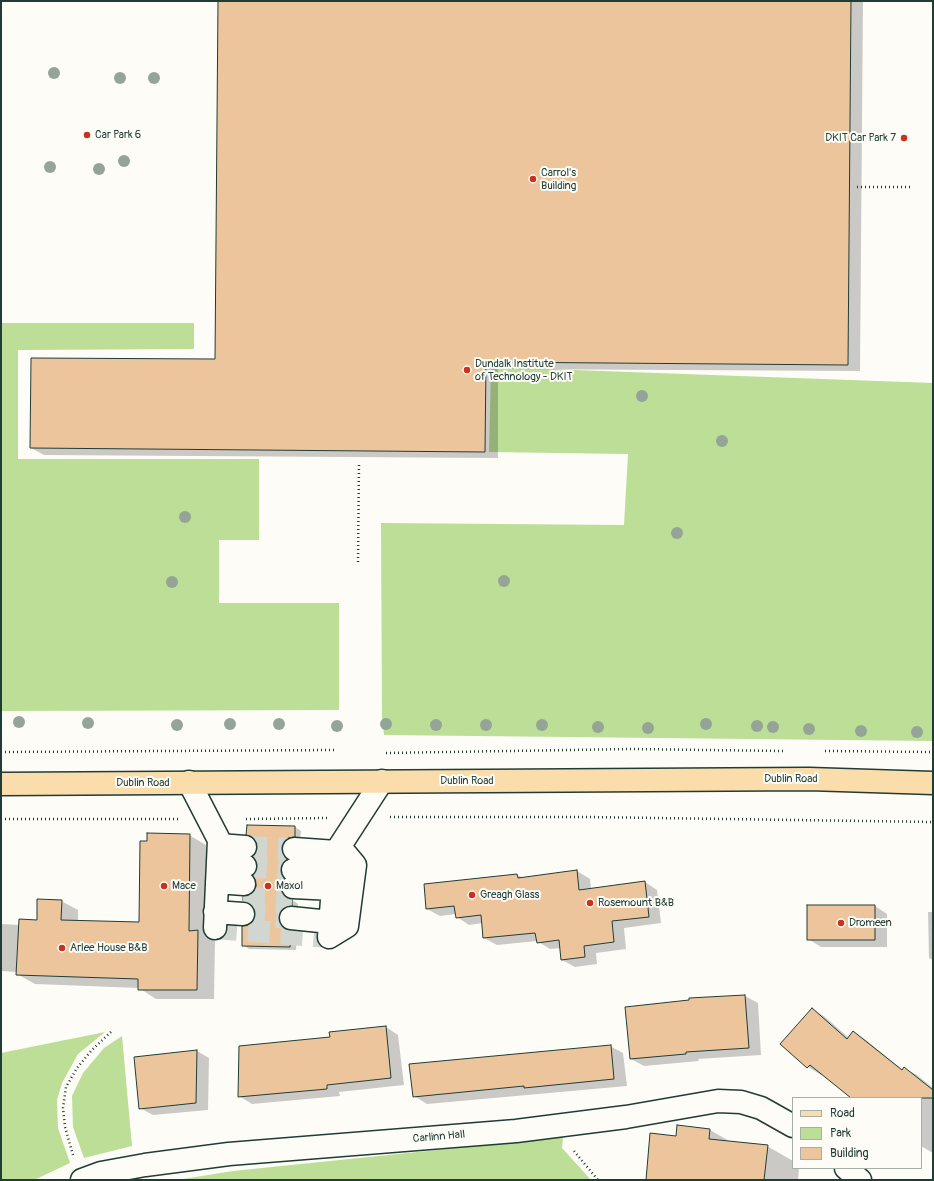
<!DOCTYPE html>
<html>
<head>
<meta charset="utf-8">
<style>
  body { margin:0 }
  #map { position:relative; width:934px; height:1181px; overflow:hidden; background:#fdfcf7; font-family:Pangolin,sans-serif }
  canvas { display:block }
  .frame { position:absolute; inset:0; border:2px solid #1f3d34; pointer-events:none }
  .legend { position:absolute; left:792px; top:1097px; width:130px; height:72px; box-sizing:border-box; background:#fdfcf7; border:1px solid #a4b0a9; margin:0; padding:5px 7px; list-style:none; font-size:12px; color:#1f3d34 }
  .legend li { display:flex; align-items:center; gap:8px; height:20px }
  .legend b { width:20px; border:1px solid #a4b0a9 }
</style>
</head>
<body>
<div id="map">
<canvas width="934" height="1181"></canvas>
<div class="frame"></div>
<ul class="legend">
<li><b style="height:5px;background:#faddab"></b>Road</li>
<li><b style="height:11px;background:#bcde97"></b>Park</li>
<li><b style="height:11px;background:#edc59d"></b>Building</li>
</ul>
</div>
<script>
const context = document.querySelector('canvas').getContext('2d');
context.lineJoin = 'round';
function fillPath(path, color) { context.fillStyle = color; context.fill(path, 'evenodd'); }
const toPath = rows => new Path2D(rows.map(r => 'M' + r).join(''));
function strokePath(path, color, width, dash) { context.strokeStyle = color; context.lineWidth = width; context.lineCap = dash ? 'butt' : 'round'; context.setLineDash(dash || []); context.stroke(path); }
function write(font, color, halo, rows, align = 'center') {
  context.font = font + ' Pangolin,sans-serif'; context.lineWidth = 4; context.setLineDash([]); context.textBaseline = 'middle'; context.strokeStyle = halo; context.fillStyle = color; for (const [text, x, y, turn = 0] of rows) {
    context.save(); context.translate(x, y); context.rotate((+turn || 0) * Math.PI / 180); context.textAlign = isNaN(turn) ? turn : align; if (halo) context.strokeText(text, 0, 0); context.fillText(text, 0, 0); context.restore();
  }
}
fillPath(toPath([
  [1,323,194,323,194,349,18,350,18,459,259,459,259,540,219,540,219,603,339,603,339,710,1,711],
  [491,367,933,383,933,741,384,735,382,716,381,523,624,525,628,454,489,452],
  [105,1032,78,1054,62,1083,57,1100,58,1128,70,1163,34,1180,1,1180,1,1053],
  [122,1036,132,1146,84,1158,73,1127,72,1096,83,1073,104,1048],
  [563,1137,562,1148,591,1180,177,1180,233,1171]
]), '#bcde97');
fillPath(toPath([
  [219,1,863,1,860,371,498,369,498,458,44,455,31,448,216,360],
  [295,827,301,831,300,840,287,852,289,858,292,863,290,882,286,890,288,897,298,904,298,909,285,927,297,935,296,950,249,949,243,945,249,926,254,922,256,915,255,908,244,901,255,891,258,884,254,876],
  [189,835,206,845,206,936,215,941,214,999,156,999,139,988,35,984,17,974,18,972,1,971,1,924,19,925,37,921,61,901,78,910,78,921,140,923],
  [577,871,590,879,591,889,645,882,657,890,661,923,624,928,626,949,596,953,597,964,575,967,562,960,561,948,550,949,537,941,497,945,484,938,483,923,469,925,457,917,456,914,440,916,427,909,425,885,517,875,524,878],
  [875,906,887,914,887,947,821,947,808,939],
  [928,912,933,912,933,960,929,958],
  [745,996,758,1003,761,1055,698,1059,699,1061,644,1066,631,1059],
  [813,1009,825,1017,849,1038,854,1032,866,1040,903,1070,904,1068,917,1075,933,1088,933,1153,921,1146,921,1098,853,1098,822,1073,821,1075,808,1067,782,1044],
  [386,1027,398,1035,404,1085,339,1092,340,1096,252,1104,239,1096],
  [610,1046,623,1053,627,1086,427,1104,414,1096],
  [197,1051,209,1058,208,1110,153,1115,140,1108],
  [710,1130,731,1142,767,1146,793,1161,793,1168,799,1168,798,1180,647,1180,677,1137]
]), '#0003');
const building = toPath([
  [218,1,851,1,848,365,486,362,485,452,30,448,31,358,215,359,218,1],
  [247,825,295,826,295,837,288,838,283,842,282,848,283,854,287,859,282,864,281,870,284,878,281,886,282,892,286,897,292,899,292,906,286,906,281,910,279,917,279,923,283,928,291,931,290,947,242,946,242,926,248,925,253,921,255,914,254,909,250,904,243,901,243,896,250,895,255,891,256,885,253,875,257,867,256,861,253,856,257,848,256,842,252,837,246,835,247,825],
  [147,833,190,834,189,931,198,930,197,990,138,990,138,979,16,975,19,919,37,920,37,899,62,900,61,920,139,922,140,841,147,841,147,833],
  [577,870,579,890,645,881,649,917,612,921,614,942,584,946,585,957,561,960,559,940,537,943,535,933,483,938,481,915,456,918,454,906,426,909,424,884,517,874,518,878,577,870],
  [807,905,875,905,875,940,807,940,807,905],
  [745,995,749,1048,686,1052,686,1054,630,1059,625,1007,689,1000,689,998,745,995],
  [812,1008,847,1039,853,1031,902,1070,904,1067,933,1090,933,1098,851,1098,810,1065,807,1068,780,1044,812,1008],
  [386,1026,391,1078,327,1085,327,1089,238,1097,239,1046,330,1037,329,1032,386,1026],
  [611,1045,614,1079,524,1088,524,1086,413,1097,409,1064,611,1045],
  [197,1050,196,1103,139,1109,134,1057,197,1050],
  [677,1125,710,1129,709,1139,768,1145,764,1180,646,1180,650,1133,676,1136,677,1125]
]);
fillPath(building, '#edc59d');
strokePath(building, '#1f3d34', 1);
strokePath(toPath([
  [245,847,294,849],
  [245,866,293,870],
  [243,898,292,901],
  [243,914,291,918],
  [215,928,329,937]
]), '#d1d6d0', 22, [22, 11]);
const minor = toPath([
  [189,782,219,840,215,928],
  [219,845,245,847],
  [294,849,336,852],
  [218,865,245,866],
  [293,870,334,872],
  [217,882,244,884],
  [293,887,333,889],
  [215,912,243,914],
  [291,918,330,922],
  [329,937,336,852,382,781],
  [329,937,347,926,355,865,340,847],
  [846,1168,860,1180],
  [82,1180,101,1173,145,1165,229,1154,516,1131,626,1117,718,1101,741,1102,761,1108,793,1126]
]);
const major = toPath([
  [1,784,809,779,933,783]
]);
strokePath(minor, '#1f3d34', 25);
strokePath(major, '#1f3d34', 25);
strokePath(toPath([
  [857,187,913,187],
  [358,562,359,462],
  [825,751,933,752],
  [1,752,334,750],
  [386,753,631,749,784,751],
  [390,817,588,817,933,822],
  [1,819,179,819],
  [246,819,327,818],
  [574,1151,598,1180],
  [73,1155,65,1127,63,1108,66,1087,77,1068,91,1051,113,1030]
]), '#1f3d34', 2.5, [1, 3]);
strokePath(minor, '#fdfcf7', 22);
strokePath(major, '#faddab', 22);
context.fillStyle = '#94a597';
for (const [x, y] of [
  [54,73],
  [120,78],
  [154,78],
  [124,161],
  [50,167],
  [99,169],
  [642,396],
  [722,441],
  [185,517],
  [677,533],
  [504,581],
  [172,582],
  [19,722],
  [88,723],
  [230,724],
  [279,724],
  [386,724],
  [706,724],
  [177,725],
  [436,725],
  [486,725],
  [542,725],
  [337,726],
  [757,726],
  [598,727],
  [773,727],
  [648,728],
  [809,729],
  [861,731],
  [917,732]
]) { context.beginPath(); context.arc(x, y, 6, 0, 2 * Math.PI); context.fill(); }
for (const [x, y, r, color] of [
  [87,135,4,"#c8321e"],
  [904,138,4,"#c8321e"],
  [533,179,4,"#c8321e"],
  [467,370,4,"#c8321e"],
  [164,886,4,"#c8321e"],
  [268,886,4,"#c8321e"],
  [472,895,4,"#c8321e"],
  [590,903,4,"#c8321e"],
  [841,923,4,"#c8321e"],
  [62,948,4,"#c8321e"]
]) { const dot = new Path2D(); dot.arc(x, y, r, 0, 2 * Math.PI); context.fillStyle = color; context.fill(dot); strokePath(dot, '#fdfcf7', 1.5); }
write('11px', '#1f3d34', '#fdfcf7', [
  ["Car Park 6",95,135],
  ["DKIT Car Park 7",896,138,"right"],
  ["Carrol's",541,173],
  ["Building",541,186],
  ["Dundalk Institute",475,364],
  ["of Technology - DKIT",475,377],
  ["Mace",172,886],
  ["Maxol",276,886],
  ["Greagh Glass",480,895],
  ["Rosemount B&B",598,903],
  ["Dromeen",849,923],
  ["Arlee House B&B",70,948]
], 'left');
write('11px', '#1f3d34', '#fdfcf7', [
  ["Dublin Road",791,779],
  ["Dublin Road",467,781],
  ["Dublin Road",143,783],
  ["Carlinn Hall",439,1137,-5]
]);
</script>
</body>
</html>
